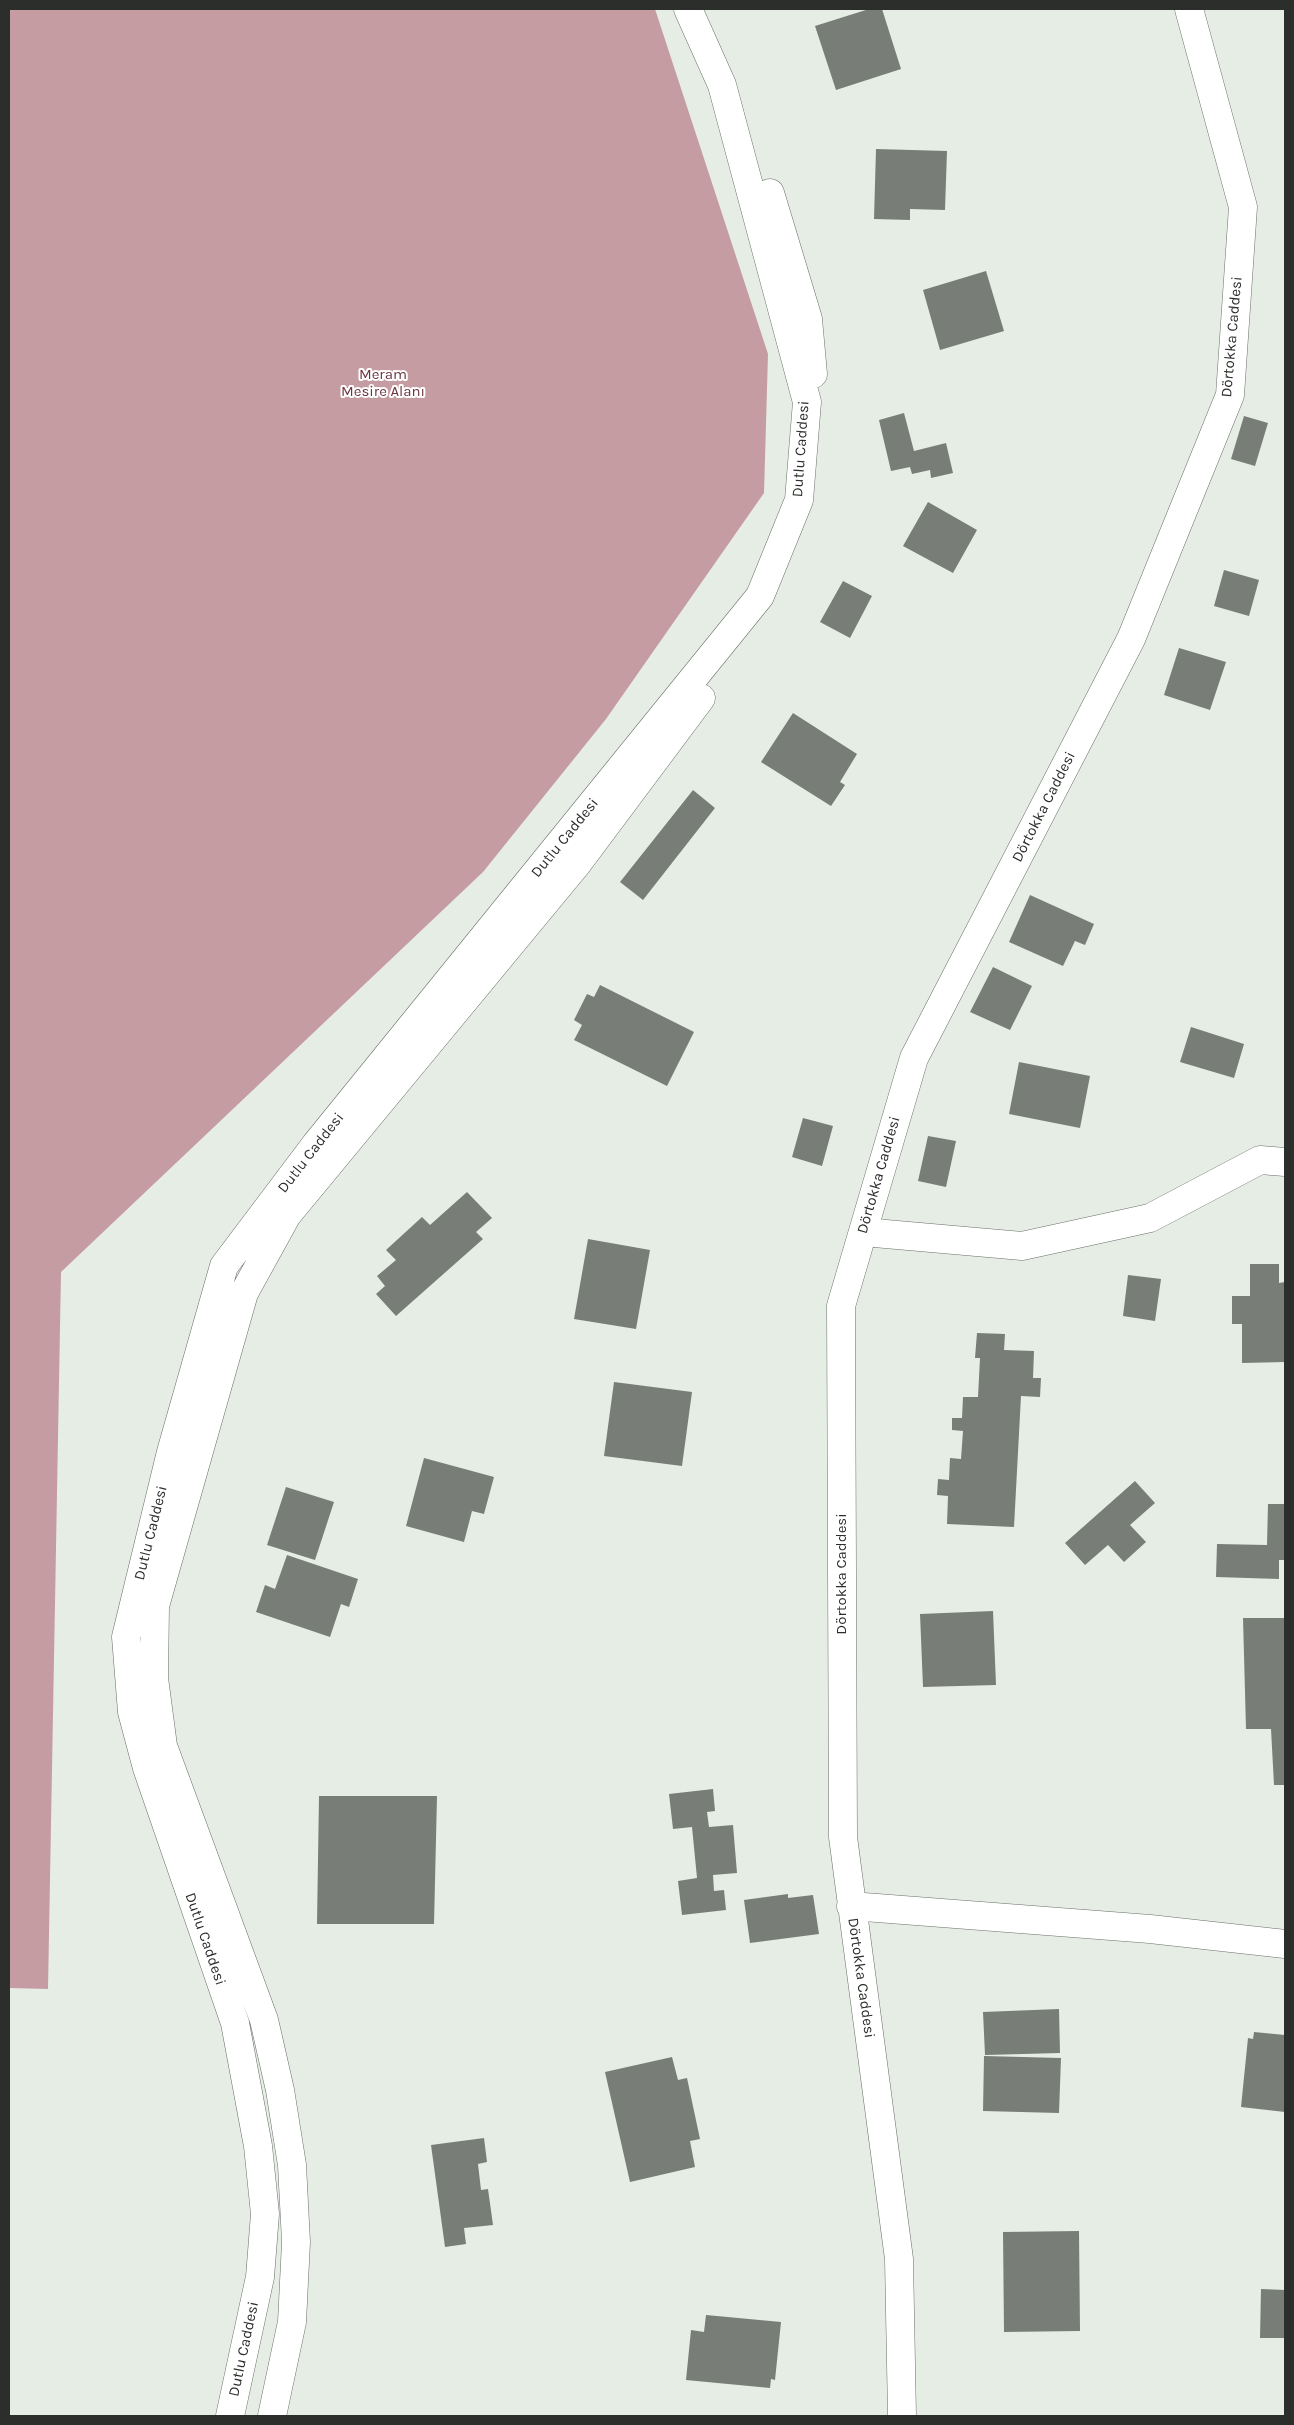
<!DOCTYPE html>
<html>
<head>
<meta charset="utf-8">
<style>
	body { margin:0 }
	#map { position:relative; width:1294px; height:2425px; overflow:hidden; background:#e6ede5; font-family:Karla,sans-serif }
	canvas { display:block }
	.frame { position:absolute; inset:0; border:10px solid #2b2e2b; pointer-events:none }
</style>
</head>
<body>
<div id="map">
<canvas width="1294" height="2425"></canvas>
<div class="frame"></div>
</div>
<script>
const context = document.querySelector('canvas').getContext('2d');
context.lineJoin = 'round';
function fill(path, color) {
  context.fillStyle = color;
  context.fill(path, 'evenodd');
}
function trace(path, color, width, dash) {
  context.strokeStyle = color;
  context.lineWidth = width;
  context.lineCap = dash ? 'butt' : 'round';
  context.setLineDash(dash || []);
  context.stroke(path);
}
function label(font, color, halo, rows, align = 'center') {
  context.font = font + ' Karla,sans-serif';
  context.lineWidth = 4;
  context.setLineDash([]);
  context.textBaseline = 'middle';
  context.strokeStyle = halo;
  context.fillStyle = color;
  for (const [text, x, y, turn = 0] of rows) {
    context.save();
    context.translate(x, y);
    context.rotate((+turn || 0) * Math.PI / 180);
    context.textAlign = isNaN(turn) ? turn : align;
    if (halo) context.strokeText(text, 0, 0);
    context.fillText(text, 0, 0);
    context.restore();
  }
}
fill(new Path2D(`
	M9,9h646l113,345 -4,139 -158,226 -123,153 -422,400 -13,717 -39,-1z`), '#c59ca1');
fill(new Path2D(`
	M869,9h13l19,60 -65,21 -21,-64z
	M876,149l71,2 -2,59 -35,-1v11l-36,-1z
	M986,271l18,60 -64,19 -17,-60z
	M904,413l10,38 32,-8 7,30 -22,5 -1,-8 -18,4 -2,-7 -19,4 -12,-51z
	M1244,416l24,7 -13,43 -24,-7z
	M928,502l49,28 -24,43 -50,-27z
	M1224,570l35,10 -10,36 -35,-10z
	M843,581l29,15 -22,42 -30,-16z
	M1179,648l47,14 -16,48 -46,-15z
	M793,713l64,41 -17,28 5,3 -14,21 -70,-44z
	M693,790l22,18 -72,92 -23,-18z
	M1030,895l64,29 -9,21 -10,-4 -12,25 -54,-24z
	M993,967l39,19 -22,44 -40,-18z
	M600,985l94,47 -27,54 -93,-46 8,-15 -8,-5 13,-26 7,3z
	M1191,1027l53,17 -10,34 -54,-16z
	M1019,1062l71,14 -10,52 -71,-14z
	M803,1118l30,8 -11,40 -30,-9z
	M928,1136l28,5 -10,46 -28,-6z
	M467,1192l25,26 -16,14 7,7 -87,77 -20,-22 9,-8 -8,-10 19,-16 -10,-10 36,-33 8,8z
	M588,1239l62,11 -14,79 -62,-10z
	M1250,1264h29v19l6,-1v80l-43,1v-39h-10v-28h18z
	M1128,1275l33,4 -6,42 -32,-5z
	M977,1333l28,1 -1,16 30,1 -1,27h8l-1,19 -19,-1 -7,131 -67,-3 1,-28 -11,-1 1,-16 11,1 1,-22 11,1 2,-28 -11,-1v-12h10l1,-21h15l2,-39h-5z
	M614,1382l78,10 -10,74 -78,-10z
	M424,1458l70,19 -10,37 -12,-3 -8,31 -58,-16z
	M1135,1481l20,22 -25,22 16,17 -22,20 -16,-17 -23,20 -20,-22z
	M286,1487l48,15 -19,58 -48,-15z
	M1268,1504h17v56h-6v19l-63,-2 1,-33 50,1z
	M287,1555l71,24 -9,28 -8,-3 -11,33 -74,-25 9,-27 10,4z
	M993,1611l3,74 -73,2 -3,-73z
	M1243,1618h42v167h-11l-3,-56h-25z
	M713,1789l2,22 -8,1 2,15 24,-2 4,48 -24,2 1,16 10,-1 2,20 -44,5 -4,-34 19,-3 -5,-51 -19,2 -4,-35z
	M319,1796h118l-3,128h-117z
	M788,1894v4l25,-3 6,39 -69,9 -6,-43z
	M1059,2009l1,44 -75,2 -2,-43z
	M1254,2032l31,3v77l-44,-5 7,-69 5,1z
	M984,2056l77,2 -2,55 -76,-2z
	M672,2057l6,23 9,-2 13,61 -10,2 5,26 -65,15 -25,-110z
	M484,2138l3,24 -9,2 3,26 7,-1 5,36 -29,3 2,16 -21,3 -14,-102z
	M1079,2231l1,100 -76,1 -1,-100z
	M1261,2289l24,1v48h-25z
	M706,2315l75,7 -6,58 -4,-1 -1,9 -84,-8 5,-50 13,2z`), '#787e77');
const minor = new Path2D(`
	M863,1232l159,14 128,-28 110,-58 25,2
	M851,1906l299,23 135,15
	M902,2416l-3,-157 -56,-422 -2,-531 73,-248 217,-419 99,-244 13,-188 -54,-198`);
const major = new Path2D(`
	M770,193l38,126 5,55
	M230,2416l30,-139 5,-63 -7,-68 -23,-123 -88,-255 -15,-56 -6,-75 45,-185 53,-186 92,-122 444,-548 39,-96 8,-98 -85,-317 -34,-76
	M272,2416l20,-94 4,-80 -4,-77 -12,-75 -16,-70 -101,-274 -9,-68 1,-72 89,-313 43,-78 290,-351 124,-166`);
trace(minor, '#697069', 29);
trace(major, '#697069', 29);
trace(minor, '#fff', 28);
trace(major, '#fff', 28);
label('15px', '#2b2e2b', '#fff', [
	["Dörtokka Caddesi",1232,337,-85],
	["Dutlu Caddesi",801,449,-86],
	["Dörtokka Caddesi",1044,807,-63],
	["Dutlu Caddesi",565,838,-51],
	["Dutlu Caddesi",311,1153,-52],
	["Dörtokka Caddesi",879,1175,-74],
	["Dutlu Caddesi",151,1533,-76],
	["Dörtokka Caddesi",842,1574,-90],
	["Dutlu Caddesi",205,1939,71],
	["Dörtokka Caddesi",861,1978,82],
	["Dutlu Caddesi",244,2349,-78]
]);
label('15px', '#6d363f', '#fff', [
	["Meram",383,375],
	["Mesire Alanı",383,392]
]);
</script>
</body>
</html>
